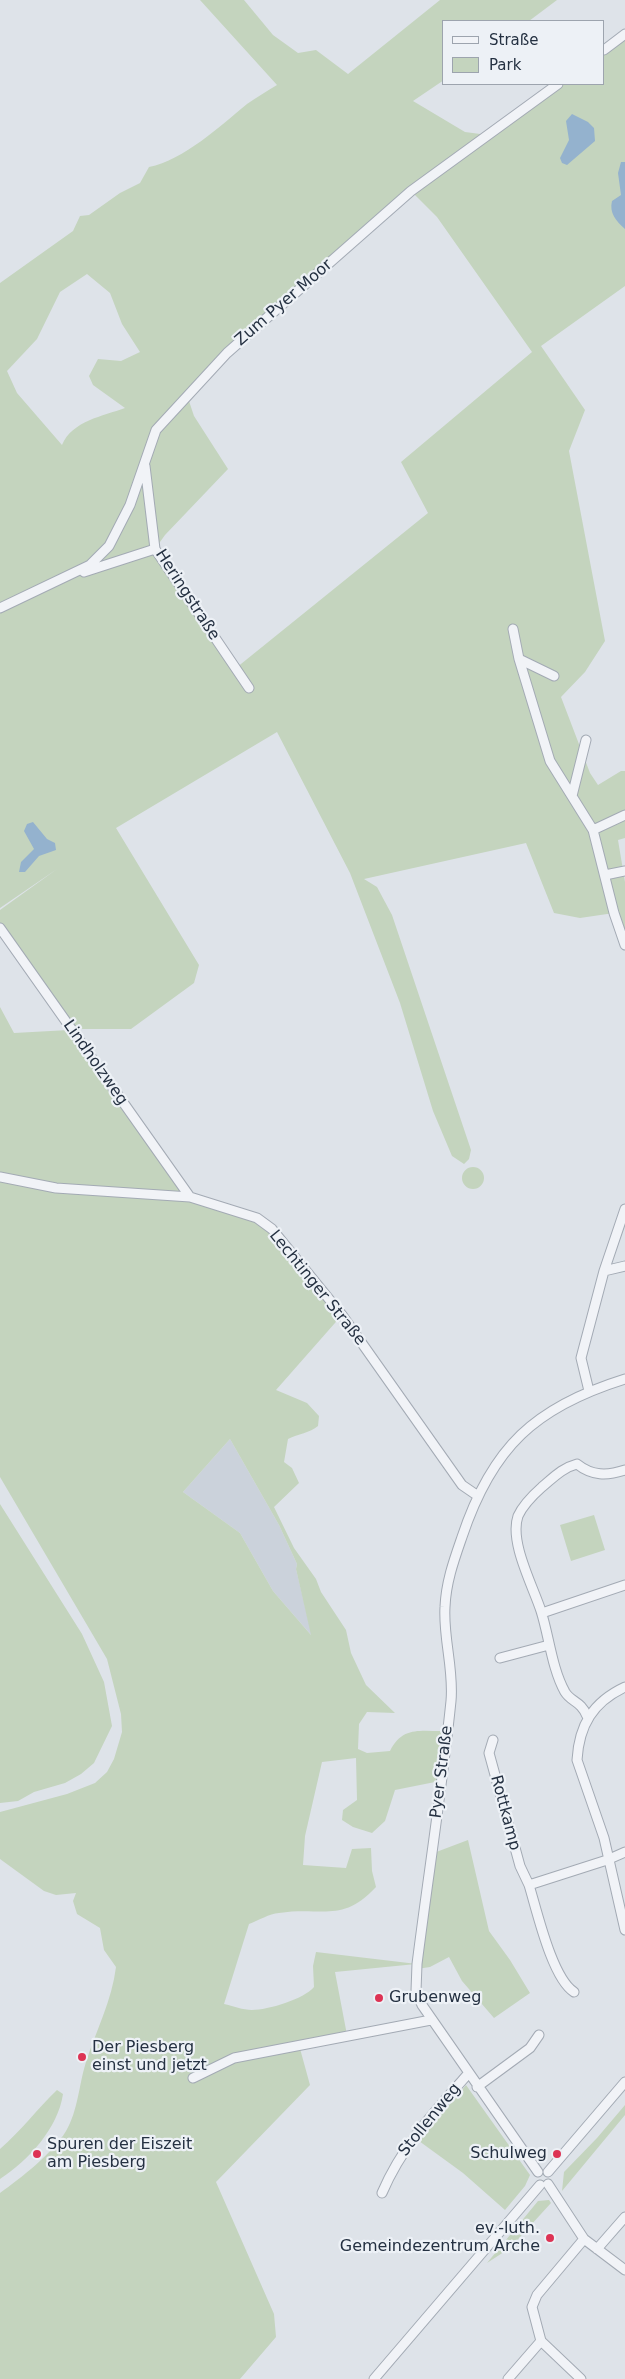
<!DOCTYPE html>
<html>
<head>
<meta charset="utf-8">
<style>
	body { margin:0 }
	#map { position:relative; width:625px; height:2379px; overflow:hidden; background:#dee3e9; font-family:"DejaVu Sans",sans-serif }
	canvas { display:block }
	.legend { position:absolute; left:442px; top:20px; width:162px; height:65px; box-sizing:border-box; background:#edf1f6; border:1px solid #9da4ae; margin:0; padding:6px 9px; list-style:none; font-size:15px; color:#253142 }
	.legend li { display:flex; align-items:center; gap:10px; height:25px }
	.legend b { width:25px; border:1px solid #9da4ae }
</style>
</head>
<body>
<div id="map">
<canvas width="625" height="2379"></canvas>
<ul class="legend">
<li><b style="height:6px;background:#f1f3f7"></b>Straße</li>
<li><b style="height:14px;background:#c4d4be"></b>Park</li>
</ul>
</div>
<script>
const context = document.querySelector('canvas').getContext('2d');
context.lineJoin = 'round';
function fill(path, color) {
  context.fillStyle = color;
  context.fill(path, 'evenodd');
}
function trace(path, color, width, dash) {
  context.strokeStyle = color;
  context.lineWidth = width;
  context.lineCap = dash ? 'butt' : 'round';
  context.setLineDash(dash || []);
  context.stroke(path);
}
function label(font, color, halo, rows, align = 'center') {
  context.font = font + ' "DejaVu Sans",sans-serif';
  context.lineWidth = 4.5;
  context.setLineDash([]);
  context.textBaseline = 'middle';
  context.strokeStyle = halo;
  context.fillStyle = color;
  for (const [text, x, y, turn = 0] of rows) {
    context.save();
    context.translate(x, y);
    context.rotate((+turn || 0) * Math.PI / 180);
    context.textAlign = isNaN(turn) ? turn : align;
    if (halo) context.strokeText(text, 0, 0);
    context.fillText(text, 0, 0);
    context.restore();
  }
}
fill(new Path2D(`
	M230,1439l49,86 18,39 -1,5 16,67 -39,-45 -33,-58 -57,-41z`), '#cbd2db');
fill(new Path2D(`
	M200,0h44l29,35 25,18 18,-3 32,24 92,-74h117l-28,21h-85v59l-31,21 52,31 23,3 70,-51h46v-34l21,-16v252l-84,60 44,64 -16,41 36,190 -20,31 -24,25 29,76 8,12 23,-14h4v67l-7,2 7,42v63l-11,-32 -34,5 -26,-5 -28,-70 -162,36 13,8 15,28 79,235 -2,9 -5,5 -12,-8 -19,-45 -33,-108 -50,-130 -73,-141 -161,96 83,137 -5,18 -63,46h-56l-75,-105v-14l57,-41 -57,39v-625l73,-52 7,-15 9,-1 31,-22 20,-10 9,-16c35,-7 71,-41 98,-63 10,-7 20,-13 30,-19zM411,191l26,26 95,135 -131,110 27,51 -192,155 -81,-119 10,-14 63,-66 -34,-53 -7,-21zM87,274l23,19 12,31 18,28 -19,9 -23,-2 -9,17 4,9 32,23c-22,8 -53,13 -63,37l-45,-52 -10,-22 30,-32 23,-47z
	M0,1007l14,26 55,-3 121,167 67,21 85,97 -66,75 31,13 12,13 -1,10c-8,7 -20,8 -30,13l-4,23 8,6 7,15 -25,24 20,41 22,31 5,13 25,38 5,23 15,32 29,28 -28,-1 -8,12 -1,25 9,4 23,-2c13,-26 32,-19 57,-20l-7,50 -45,9 -10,31 -13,12 -19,-6 -11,-7 1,-10 14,-10 -1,-42 -34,4 -17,74 -2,29 43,3 6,-19 19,-1 1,23 4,16c-34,37 -55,19 -97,26 -10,1 -20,7 -30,11l-25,80c9,2 19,6 28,6 16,0 52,-11 62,-23l-1,-21 3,-14 101,12 14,-110 37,-14 21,91 21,29 20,33 -36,25 -32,-37 -13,-24 -19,10 -13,2 -1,-5 -81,8 12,63 -48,10 11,40 -94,97 58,132 2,23 -36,42h-240v-186c21,-15 53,-40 66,-62 12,-20 13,-47 20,-69 10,-31 26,-62 30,-95l-12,-17 -4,-22 -23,-14 -4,-13 3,-8 -20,2 -12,-4 -44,-32v-47l67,-18 28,-11 12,-11 7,-13 8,-27 -1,-18 -14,-55 -107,-182zM230,1439l49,86 18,39 -1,5 15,66 -38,-44 -33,-58 -57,-41z
	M462 1178a11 11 0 1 1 22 0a11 11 0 1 1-22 0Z
	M0,1504l82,130 22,48 8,44 -18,37 -13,11 -16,9 -31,9 -16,9 -18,2z
	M594,1515l11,35 -34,11 -11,-36z
	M466,2085l64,90 -5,11 -20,24 -42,-37 -44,-32z
	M57,2090l6,4c-5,34 -34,66 -63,85v-30c21,-18 37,-40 57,-59z
	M625,2105v10l-63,76 2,-19 33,-34z
	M549,2200l2,3 -41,45 -23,15 51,-62z`), '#c4d4be');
fill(new Path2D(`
	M572,114l16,8 6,6 1,13 -28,24 -5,-2 -2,-5 9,-18 -3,-19z
	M621,162h4v67c-9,-8 -16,-16 -13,-28l9,-6 -3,-22z
	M33,822l14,17 8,4 1,7 -17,6 -14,16h-6l2,-10 13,-13 -10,-18 3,-7z`), '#94b2ce');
const minor = new Path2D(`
	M604,50l21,-16
	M145,466l10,83 94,139
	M84,572l71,-23
	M0,608l90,-43 19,-19 21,-41 26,-75 71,-77 184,-162 147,-107
	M513,629l6,30 31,102 43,69 21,83 11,32
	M519,659l35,17
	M572,796l14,-56
	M593,830l32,-15
	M605,875l20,-4
	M0,928l190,269
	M0,1177l56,11 134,9 67,21 15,11 70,86 120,170 16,11
	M604,1271l21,-5
	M589,1391l-8,-33 23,-87 21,-62
	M542,1613l83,-28
	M500,1658l49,-13
	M625,1687c-32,15 -46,38 -48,73l27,78 21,92
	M587,1716c-6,-15 -16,-14 -22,-24 -13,-23 -16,-56 -24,-81 -8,-25 -32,-69 -23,-95 5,-11 15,-21 24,-29 12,-10 20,-19 35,-23 15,12 30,12 48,6
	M493,1740l-4,13 31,113 9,19 78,-25 18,-8
	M529,1885c8,26 23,93 45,107
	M193,2078l41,-20 197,-38
	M477,2087l53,-39 9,-13
	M538,2172l-116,-167 -6,-14 1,-27c11,-87 25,-175 34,-263 3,-32 -8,-63 -6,-94 1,-25 9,-47 17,-70 30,-90 73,-130 163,-158
	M548,2172l77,-90
	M548,2184l36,55 -47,56 -5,12 9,34 40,38
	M382,2193c20,-47 52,-81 86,-119
	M584,2239l41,31
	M597,2249l28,-32
	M374,2379l166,-194
	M508,2379l33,-38`);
trace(minor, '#a3aab4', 11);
trace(minor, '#f1f3f7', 9);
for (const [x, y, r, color] of [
	[379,1998,5,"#dd3354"],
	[82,2057,5,"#dd3354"],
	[37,2154,5,"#dd3354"],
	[557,2154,5,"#dd3354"],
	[550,2238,5,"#dd3354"]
]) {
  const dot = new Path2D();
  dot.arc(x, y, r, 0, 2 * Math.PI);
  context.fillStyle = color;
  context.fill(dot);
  trace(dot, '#edf1f6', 2);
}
label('16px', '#253142', '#edf1f6', [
	["Zum Pyer Moor",284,303,-41],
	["Heringstraße",187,595,57],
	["Lindholzweg",95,1063,55],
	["Lechtinger Straße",317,1288,51],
	["Pyer Straße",442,1772,-83],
	["Rottkamp",505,1813,75],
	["Stollenweg",430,2120,-51]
]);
label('16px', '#253142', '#edf1f6', [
	["Grubenweg",389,1998],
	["Der Piesberg",92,2048],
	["einst und jetzt",92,2066],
	["Spuren der Eiszeit",47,2145],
	["am Piesberg",47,2163],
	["Schulweg",547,2154,"right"],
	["ev.-luth.",540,2229,"right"],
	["Gemeindezentrum Arche",540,2247,"right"]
], 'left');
</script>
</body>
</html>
